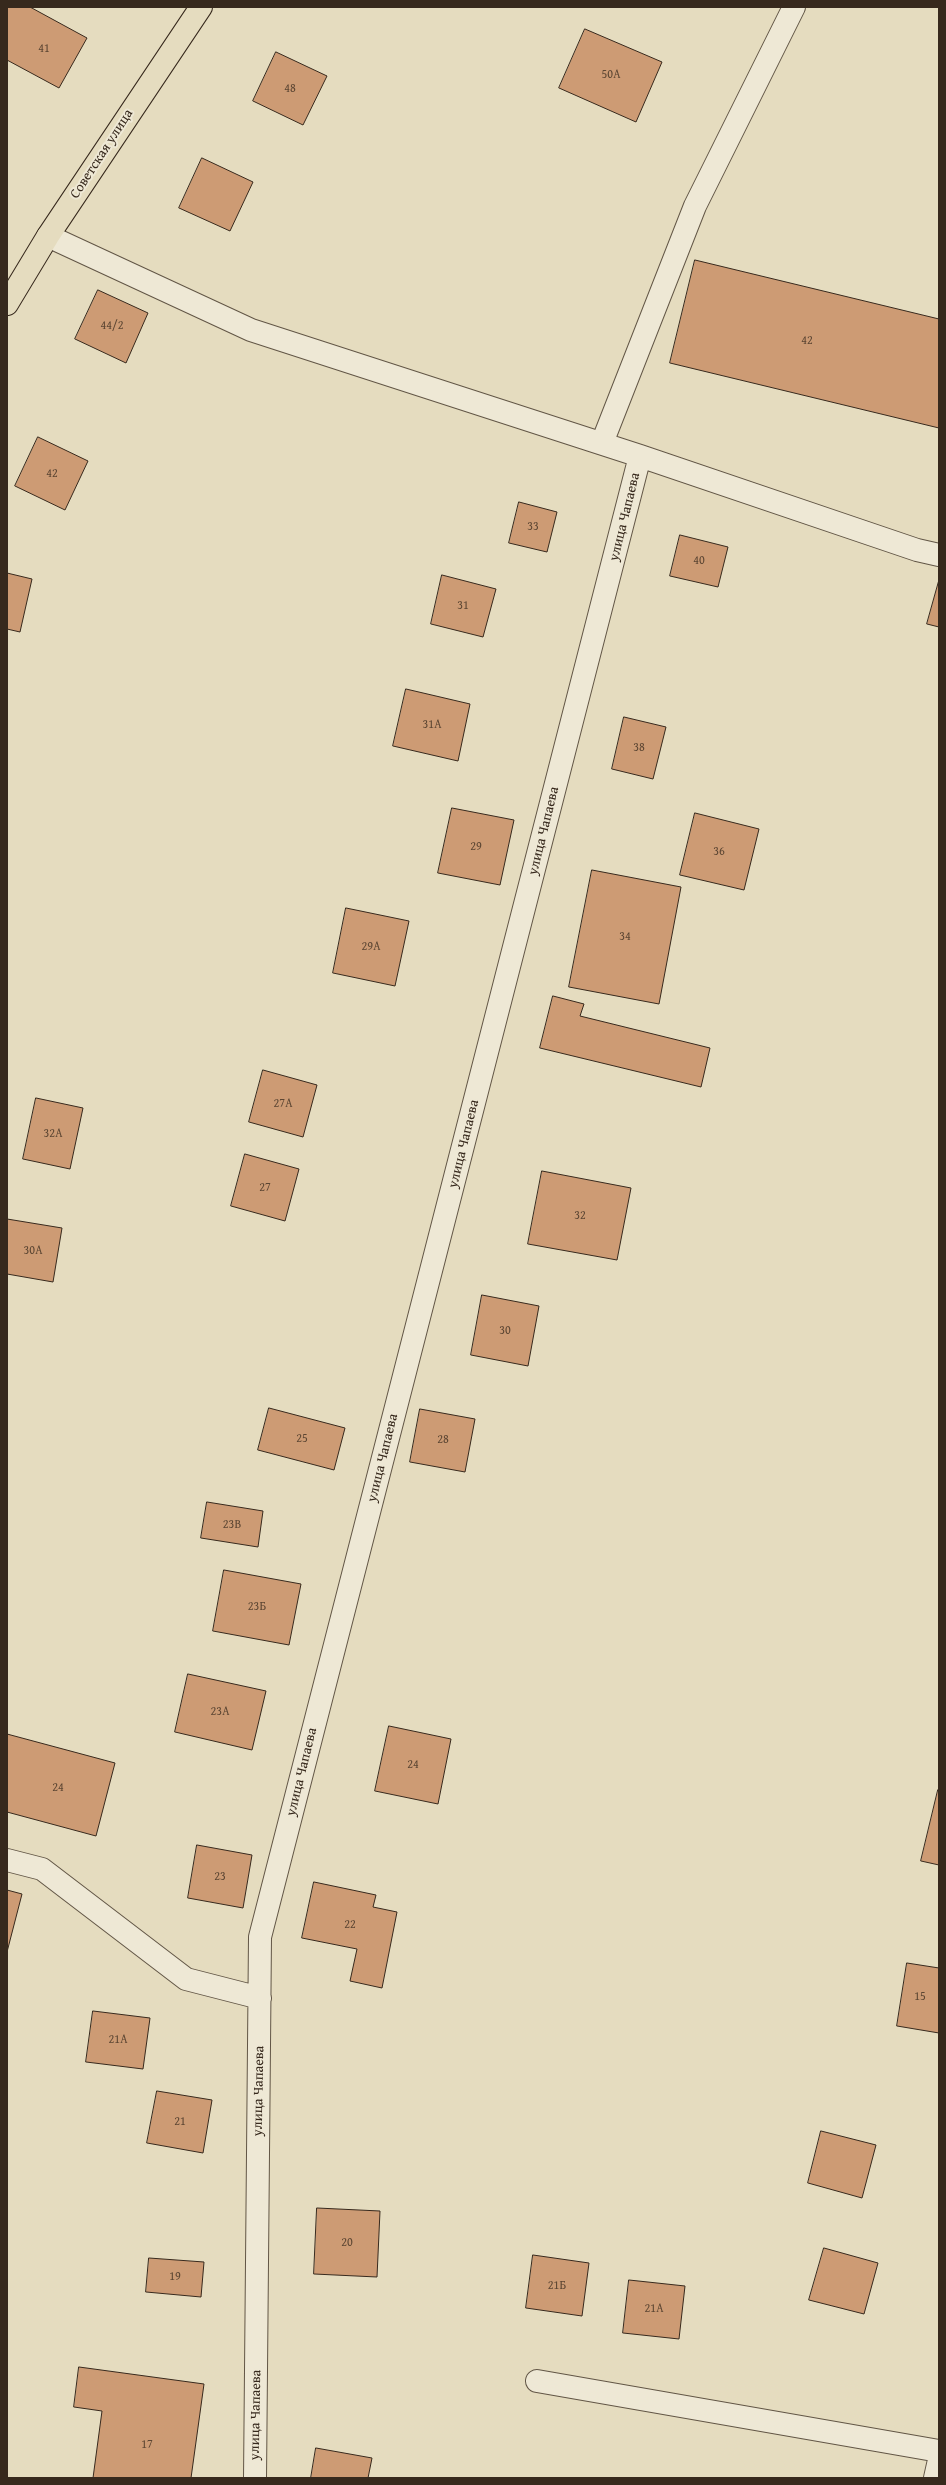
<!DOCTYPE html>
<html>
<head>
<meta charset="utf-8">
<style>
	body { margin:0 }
	#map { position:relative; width:946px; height:2485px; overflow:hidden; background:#e5dcbf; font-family:"Gentium Book Plus",serif }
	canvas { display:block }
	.frame { position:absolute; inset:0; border:8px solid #37291d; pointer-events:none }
</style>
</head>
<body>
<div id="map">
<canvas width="946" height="2485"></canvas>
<div class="frame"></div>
</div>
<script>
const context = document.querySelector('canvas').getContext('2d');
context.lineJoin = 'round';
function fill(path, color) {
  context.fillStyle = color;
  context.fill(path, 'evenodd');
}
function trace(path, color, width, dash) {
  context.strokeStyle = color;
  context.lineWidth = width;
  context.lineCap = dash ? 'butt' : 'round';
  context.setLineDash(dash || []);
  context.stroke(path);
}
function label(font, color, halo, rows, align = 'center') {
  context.font = font + ' "Gentium Book Plus",serif';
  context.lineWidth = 4;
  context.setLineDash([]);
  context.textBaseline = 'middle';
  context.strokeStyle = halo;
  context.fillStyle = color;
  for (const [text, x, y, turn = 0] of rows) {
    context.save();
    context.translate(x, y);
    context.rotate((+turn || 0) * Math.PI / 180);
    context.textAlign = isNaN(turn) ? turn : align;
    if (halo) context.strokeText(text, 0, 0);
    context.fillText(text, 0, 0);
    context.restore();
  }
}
const building = new Path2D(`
	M7,7h23l57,31 -28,50 -52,-28z
	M585,29l77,33 -26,60 -77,-34z
	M276,52l51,24 -24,49 -50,-24z
	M202,158l51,24 -23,49 -51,-23z
	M695,260l244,59v109l-269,-65z
	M98,290l50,23 -22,50 -51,-24z
	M38,437l50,24 -23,49 -50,-24z
	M519,502l38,10 -10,40 -38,-9z
	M680,535l48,12 -10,40 -48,-11z
	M7,573l25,6 -12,53 -13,-3z
	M442,575l54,14 -13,48 -52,-13z
	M939,580v47l-12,-3z
	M406,689l64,15 -12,57 -65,-15z
	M624,717l42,10 -13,52 -41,-10z
	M452,808l62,12 -14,65 -62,-12z
	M695,813l64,16 -15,61 -64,-15z
	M592,870l89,17 -22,117 -90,-17z
	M346,908l63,13 -14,65 -62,-13z
	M553,996l31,8 -4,12 130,32 -9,39 -161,-39z
	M263,1070l54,15 -14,52 -54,-15z
	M36,1098l47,10 -13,61 -47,-10z
	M245,1154l54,15 -14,52 -54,-15z
	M542,1171l89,17 -14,72 -89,-16z
	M7,1219l55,9 -9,54 -46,-8z
	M482,1295l57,11 -11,60 -57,-11z
	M269,1408l76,20 -11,42 -76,-20z
	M420,1409l55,10 -10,53 -55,-10z
	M207,1502l56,9 -5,36 -57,-9z
	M224,1570l77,14 -12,61 -76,-14z
	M188,1674l78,17 -14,59 -77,-18z
	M389,1726l62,13 -13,65 -63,-13z
	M7,1734l108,29 -19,73 -89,-24z
	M938,1790l1,1v74l-18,-4z
	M197,1845l55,10 -9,53 -55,-10z
	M314,1882l62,13 -3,12 24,5 -15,76 -32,-7 7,-32 -55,-11z
	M7,1890l15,4 -15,58z
	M907,1963l32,5v65l-42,-7z
	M93,2011l57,7 -7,51 -57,-7z
	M157,2091l55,9 -9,53 -56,-10z
	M821,2131l55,14 -14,53 -54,-15z
	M317,2208l63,3 -3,66 -63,-3z
	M824,2248l54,15 -14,51 -55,-14z
	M533,2255l56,8 -7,53 -56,-8z
	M149,2258l55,4 -3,35 -55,-5z
	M629,2280l56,6 -6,53 -56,-6z
	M79,2367l125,17 -13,94h-98l9,-67 -28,-4z
	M316,2448l56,10 -4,20h-57z`);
fill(building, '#cd9b74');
trace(building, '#37291d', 1);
const minor = new Path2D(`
	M48,236l203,94 389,126 277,94 22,5
	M602,443l93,-237 99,-199
	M7,1860l35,9 144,110 74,19
	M537,2381l402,70
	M255,2478l5,-541 380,-1481
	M935,2478l4,-18`);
const major = new Path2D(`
	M7,304l41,-68 153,-229`);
trace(minor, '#625646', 24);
trace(major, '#37291d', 24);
trace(minor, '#eee8d5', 22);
trace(major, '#e5dcbf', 22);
label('12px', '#5c4633', null, [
	["41",44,49],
	["50А",611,75],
	["48",290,89],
	["44/2",112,326],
	["42",807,341],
	["42",52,474],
	["33",533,527],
	["40",699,561],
	["31",463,606],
	["31А",432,725],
	["38",639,748],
	["29",476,847],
	["36",719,852],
	["34",625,937],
	["29А",371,947],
	["27А",283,1104],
	["32А",53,1134],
	["27",265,1188],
	["32",580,1216],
	["30А",33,1251],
	["30",505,1331],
	["25",302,1439],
	["28",443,1440],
	["23В",232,1525],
	["23Б",257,1607],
	["23А",220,1712],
	["24",413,1765],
	["24",58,1788],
	["23",220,1877],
	["22",350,1925],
	["15",920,1997],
	["21А",118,2040],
	["21",180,2122],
	["20",347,2243],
	["19",175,2277],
	["21Б",557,2286],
	["21А",654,2309],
	["17",147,2445]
]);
label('14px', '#37291d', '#eee8d5', [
	["Советская улица",102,154,-57],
	["улица Чапаева",625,517,-76],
	["улица Чапаева",544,831,-76],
	["улица Чапаева",464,1144,-76],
	["улица Чапаева",383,1458,-76],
	["улица Чапаева",302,1772,-76],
	["улица Чапаева",259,2091,-89],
	["улица Чапаева",256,2415,-89]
]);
</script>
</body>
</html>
